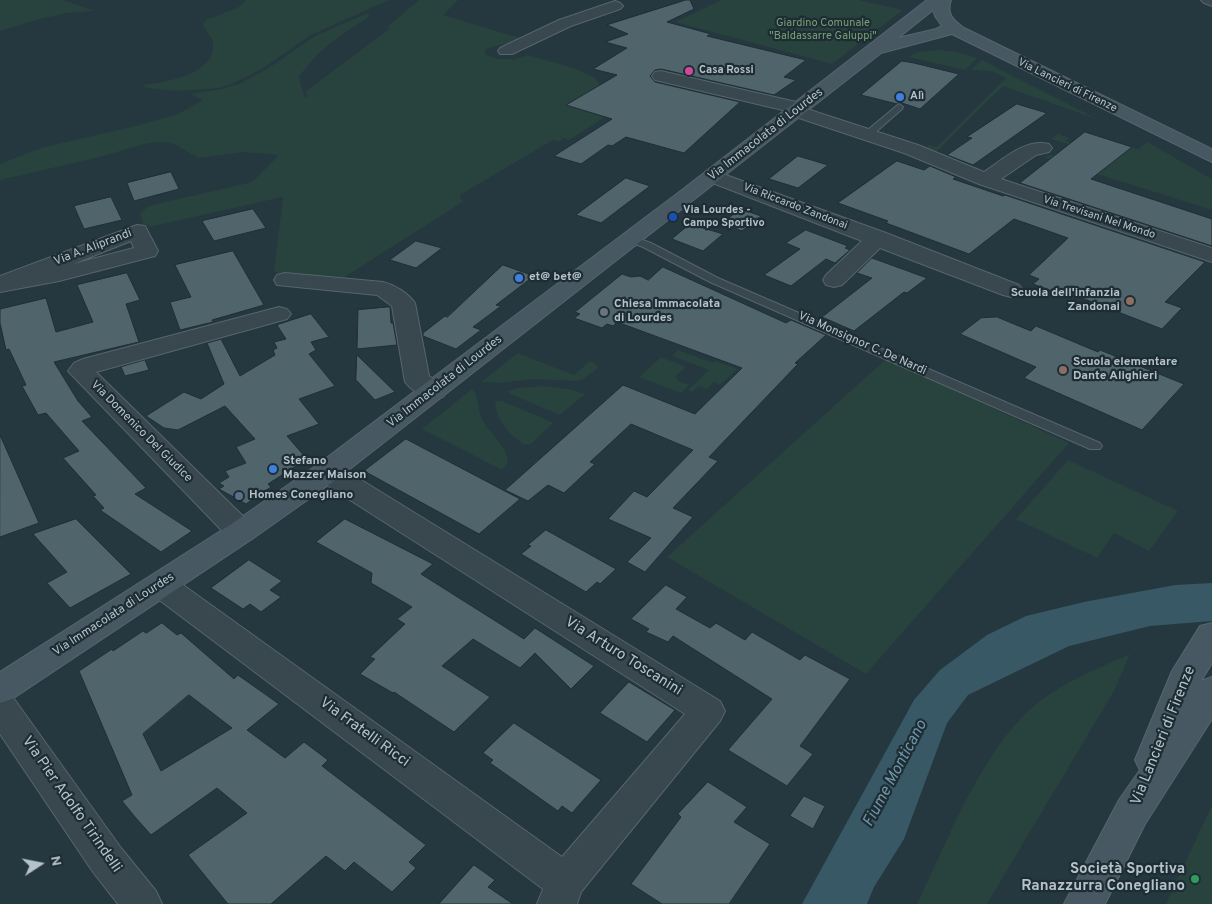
<!DOCTYPE html>
<html>
<head>
<meta charset="utf-8">
<style>
	body { margin:0 }
	#map { position:relative; width:1212px; height:904px; overflow:hidden; background:#25373f; font-family:Overpass,sans-serif }
	canvas { display:block }
	.north { position:absolute; left:15px; top:839px; width:50px; height:50px; -webkit-text-stroke:4px #1e2d34; paint-order:stroke; rotate:79deg; font-size:14px; font-weight:700; line-height:20px; text-align:center; color:#b5c2ca }
	.north::after { content:''; display:block; margin:auto; width:18px; height:22px; background:#b5c2ca; clip-path:polygon(50% 0,100% 100%,50% 72%,0 100%) }
</style>
</head>
<body>
<div id="map">
<canvas width="1212" height="904"></canvas>
<div class="north">N</div>
</div>
<script>
const context = document.querySelector('canvas').getContext('2d');
context.lineJoin = 'round';
function fill(path, color) {
  context.fillStyle = color;
  context.fill(path, 'evenodd');
}
function trace(path, color, width, dash) {
  context.strokeStyle = color;
  context.lineWidth = width;
  context.lineCap = dash ? 'butt' : 'round';
  context.setLineDash(dash || []);
  context.stroke(path);
}
function label(font, color, halo, rows, align = 'center') {
  context.font = font + ' Overpass,sans-serif';
  context.lineWidth = 4.5;
  context.setLineDash([]);
  context.textBaseline = 'middle';
  context.strokeStyle = halo;
  context.fillStyle = color;
  for (const [text, x, y, turn = 0] of rows) {
    context.save();
    context.translate(x, y);
    context.rotate((+turn || 0) * Math.PI / 180);
    context.textAlign = isNaN(turn) ? turn : align;
    if (halo) context.strokeText(text, 0, 0);
    context.fillText(text, 0, 0);
    context.restore();
  }
}
fill(new Path2D(`
	M0,0h64l30,11 -26,2 -28,6 -40,12z
	M246,0h143l-78,35 -49,34 -26,13 -16,6 -44,3 -29,-3 -6,-3c21,-2 75,-10 72,-41 0,-7 -8,-12 -10,-20l3,-4 33,-13z
	M419,0h39l-15,15 80,24 -38,10 1,6 11,4h16v1l14,-5 47,13 21,10 5,7 -34,20 39,12 -36,23 -5,-2 -6,4 -5,-2 -93,55v3l4,3 -124,79 -56,-4 -10,-5 9,-74 -134,30 -6,-4 -3,-9 8,-8 100,-23 6,-3 25,-25 -35,-3 -46,6 -26,-15 -11,-1 -17,2 -44,13 -100,23v-16l44,-17 88,-20 44,-12 27,-15 -13,-6 31,-5 18,-5 28,-15 48,-33 53,-23 1,4c-30,19 -49,31 -70,60l5,19 3,2 -1,-7 83,-62 -1,-3z
	M721,0h138l44,10 -71,54 -157,-42z
	M940,50l17,2 20,6 -12,12 -57,-13 9,-5z
	M982,60l117,60 -96,-34 -68,67 -9,-5 3,-3 8,2 69,-69 -15,-7 -20,-1z
	M1058,134l12,4 -4,3c23,7 46,21 66,6l7,2 8,-7 65,37v31l-169,-53 19,-4 9,-8 -20,-6z
	M678,350l35,13 3,-2 21,8 -17,16 -6,-3 -7,7 -9,-3 -6,6 -4,-2 21,-20 -37,-14z
	M518,353l56,22 16,-14 6,3 2,4 -16,12 -6,1 -42,-2 -34,4 -19,-1z
	M661,357l25,10 -10,9 2,5 11,4 -8,8 -42,-16z
	M886,359l183,84 -203,231 -199,-117z
	M543,386l26,3 16,5 -25,21 -50,-21 -2,-3 10,-3z
	M472,389c8,10 5,19 10,30 6,13 22,24 25,37 2,6 -1,10 -5,14l-80,-41z
	M497,401h5l50,21v2l-21,20 -6,1c-15,-10 -28,-23 -30,-42z
	M1068,460l110,51 -29,40 -35,-18 -17,25 -81,-39z
	M1130,654l-16,37 -127,213h-70c30,-62 59,-140 107,-189 29,-29 70,-45 106,-61z
	M1212,805v99h-46z`), '#28423d');
fill(new Path2D(`
	M1212,583v38l-62,5 -81,20 -101,49 -21,28 -43,116 -30,48 -7,17h-65l112,-204 26,-30 47,-35 39,-19 58,-14 91,-17z`), '#385866');
const building = new Path2D(`
	M686,0h4l4,9 -27,13 44,12 -4,2 99,24 -22,17 12,3 -22,15 -113,-26 -6,1 -5,6 5,6 85,20 -56,51 -58,-16 -14,9 -4,-1 -27,19 -27,-8 58,-37 -46,-14 51,-30 -24,-6 34,-21 -22,-6 23,-8 -21,-9z
	M902,61l12,2 45,11 -39,35 -21,-7 -2,2 -36,-9z
	M1017,104l30,9 -74,52 -26,-10 25,-17 -5,-1z
	M1085,132l47,15 -41,32 121,40v27l-192,-63z
	M798,156l30,9 -30,23 -29,-9z
	M897,161l27,9 6,-4 26,11 -3,2 50,17 2,-1 200,67 -40,40 17,6 -20,21 -88,-34 -3,3 -38,-14 6,-5 -10,-4 39,-37 -54,-19 -45,35 -83,-31 2,-2 -50,-18z
	M171,172l8,17 -45,12 -7,-18z
	M626,178l24,8 -49,37 -25,-8z
	M111,197l11,23 -38,9 -10,-23z
	M253,209l13,19 -52,13 -12,-20z
	M741,209l20,7 -19,15 -20,-8z
	M690,224l33,10 -20,17 -31,-12z
	M806,230l42,16 -3,2 5,2 -15,13 -9,-4 -35,27 -27,-11 36,-26 -14,-6z
	M416,241l26,7 -26,20 -26,-8z
	M233,251l31,54 -52,15 1,2 -33,8 -10,-28 21,-5 -16,-32z
	M872,258l55,20 -20,15 -3,-1 -50,39 -32,-14 50,-39 -15,-5z
	M503,265l31,11 -38,29 5,1 -28,21 8,3 -25,19 -33,-13v-3l22,-17 2,1z
	M663,267l123,56 5,-3 35,15 -31,28 3,1 -89,93 9,4 -45,47 20,9 -48,55 -18,-10 24,-24 -43,-19 26,-28 13,6 46,-47 -62,-26 -41,38 5,2 -31,29 -16,-8 -20,16 -23,-11 118,-105 72,29 47,-46 -125,-46 -4,4 -6,-2 -5,4 -28,-10 6,-4 -5,-2 47,-38 9,3 9,-1 8,4z
	M127,273l13,27 -14,4 13,38 -85,20 24,39 14,16 -10,4 64,67 -11,6 57,37 -31,21 -61,-42 4,-2 -11,-12 3,-1 -33,-37 16,-7 -33,-38 -8,2 -16,-29 4,-1 -17,-36 -3,1 -6,-27v-14l46,-11 10,34 37,-10 -16,-37z
	M390,307l1,16h2l4,22 -40,4 1,-39z
	M311,314l18,23 -18,5 5,8 -7,4 26,32 -36,13 20,25 -32,12 20,23 -39,25 3,3 -25,17 -27,-15 5,-3 -5,-3 10,-6 -4,-6 21,-8 -10,-16 19,-8 -30,-33 -47,24 -14,-2 -18,-12 38,-24 17,7 23,-15 -17,-41 14,-4 19,37 35,-21 -2,-5 4,-2 -3,-6 12,-3 -9,-14z
	M997,317l34,14 5,-5 62,26 2,-2 84,34 -42,46 -118,-52 12,-11 -76,-33 21,-16z
	M357,355l38,37 -20,8 -19,-20z
	M145,360l4,10 -24,6 -4,-9z
	M0,435l39,88 -39,14z
	M406,439l17,9 97,51 -41,35 -115,-63z
	M76,519l55,55 -61,34 -23,-25 20,-11 -34,-38z
	M345,519l88,45 -12,10 103,65 11,-11 59,38 -23,23 -36,-36 -15,15 -47,-29 -31,27 48,31 -36,35 -60,-40 -1,1 -33,-19 15,-15 -5,-2 35,-33 -8,-5 15,-12 -41,-24 1,-10 -56,-31z
	M546,530l70,39 -16,15 -3,-2 -11,10 -65,-38 10,-8 -3,-1z
	M249,560l33,21 -12,9 11,7 -20,15 -11,-8 -7,5 -32,-21z
	M666,585l21,12 -11,12 34,19 6,-5 29,17 7,-8 48,28 5,-5 45,24 -50,67 13,8 -26,32 -59,-36 44,-51 -99,-63 -5,6 -22,-10 3,-3 -18,-10z
	M162,623l15,12 4,-2 53,46 4,-4 41,29 -32,26 38,28 19,-16 24,18 -6,6 104,79 -17,17 7,6 -24,24 -38,-30 -9,9 -19,-15 -55,48h-43l-40,-49 59,-42 -30,-25 -66,47 -16,-18 -13,-16 10,-6 -53,-124 33,-22 1,2 30,-20 3,2zM189,695l43,33 -71,43 -18,-37z
	M629,682l46,28 -28,32 -47,-29z
	M514,723l87,57 -29,33 -10,-7 -4,5 -68,-48 3,-3 -10,-7z
	M708,782l39,25 -13,15 36,22 -41,60h-67l-31,-20 50,-67 -3,-3z
	M804,796l21,10 -12,23 -23,-13z
	M474,865l21,15 -7,7 25,17h-74z`);
fill(building, '#50646c');
trace(building, '#202f36', 1);
const lane = new Path2D(`
	M899,104l4,3 -1,2 -32,28h-6v-4z
	M631,236l20,7 67,35 382,165 2,3 -2,3h-10l-380,-167 -67,-35 -16,-6 -1,-2 1,-2z`);
const street = new Path2D(`
	M1201,0h11v6l-8,-3z
	M615,1l5,2 3,3 -3,3 -49,17 -59,28h-12l-2,-3 2,-3 59,-28z
	M661,71l144,33 2,5 111,36 66,27c18,-12 41,-34 65,-28l3,4 -3,4 -13,3 -35,24 211,69v14l-233,-78 -75,-31 -114,-38 -3,-4 -132,-31 -3,-4 3,-4z
	M712,170l174,63 133,52 4,5 -4,5 -8,2 -8,-2 -123,-47 -38,37 -8,2 -8,-2 -3,-5 3,-5 36,-34 -157,-61 -3,-4 3,-4z
	M137,225l8,1 13,25 -3,5 -96,25 -59,11v-16zM131,241l3,7 -61,16z
	M285,273l98,9c12,3 25,11 32,21l14,73 14,9 4,6 -4,6c-14,3 -29,-3 -38,-15l-13,-76 -15,-11 -100,-10 -3,-5 3,-5z
	M279,307l8,2 4,5 -4,5 -191,53 156,153 4,7 -4,7 -11,3 -11,-3 -162,-168 6,-8 9,-4z
	M327,463l10,2 383,236 5,10 -5,10 -139,171 -4,12h-40l6,-15 -393,-296 -5,-8 5,-8 11,-3 11,3 390,280 123,-143 -368,-235 -4,-7 4,-7z
	M0,692l12,4 109,152 35,43 6,13h-44l-25,-32 -93,-138z`);
const secondary = new Path2D(`
	M927,0h24c-5,14 2,20 13,28l248,121v13l-260,-128 -71,19 -544,426 -85,60 -240,160 -12,4v-31l230,-147 87,-60 365,-275zM933,10l2,6 7,10 -6,3 -38,9z
	M1212,623v40l-11,18 11,-4v42l-67,105 -40,80h-41l55,-104 21,-30 -5,-10 37,-89 28,-45z`);
trace(lane, '#57656d', 2);
trace(street, '#57656d', 2);
trace(secondary, '#57656d', 2);
fill(lane, '#39484f');
fill(street, '#39484f');
fill(secondary, '#475862');
for (const [x, y, r, color] of [
	[689,71,5,"#d1479c"],
	[900,97,5,"#3f7fe0"],
	[673,217,5,"#1a4fb4"],
	[519,278,5,"#3f7fe0"],
	[1130,301,5,"#8d6e63"],
	[604,312,5,"#6b7280"],
	[1063,370,5,"#8d6e63"],
	[273,469,5,"#3f7fe0"],
	[239,496,5,"#5c6f8a"],
	[1195,879,5,"#2e9e5b"]
]) {
  const dot = new Path2D();
  dot.arc(x, y, r, 0, 2 * Math.PI);
  context.fillStyle = color;
  context.fill(dot);
  trace(dot, '#1e2d34', 2);
}
label('11px', '#75a073', '#1e2d34', [
	["Giardino Comunale",823,24],
	["\"Baldassarre Galuppi\"",823,37]
]);
label('bold 11px', '#b5c2ca', '#1e2d34', [
	["Casa Rossi",699,71],
	["Alì",910,97],
	["Via Lourdes -",683,211],
	["Campo Sportivo",683,224]
], 'left');
label('11px', '#b5c2ca', '#1e2d34', [
	["Via Lancieri di Firenze",1067,86,26],
	["Via Riccardo Zandonai",795,207,21],
	["Via Trevisani Nel Mondo",1099,218,18]
]);
label('12px', '#b5c2ca', '#1e2d34', [
	["Via Immacolata di Lourdes",766,135,-38],
	["Via A. Aliprandi",93,248,-21],
	["Via Monsignor C. De Nardi",862,344,24],
	["Via Immacolata di Lourdes",445,382,-38],
	["Via Domenico Del Giudice",141,432,45],
	["Via Immacolata di Lourdes",114,615,-33]
]);
label('bold 12px', '#b5c2ca', '#1e2d34', [
	["et@ bet@",529,278],
	["Scuola dell'infanzia",1120,294,"right"],
	["Zandonai",1120,308,"right"],
	["Chiesa Immacolata",614,305],
	["di Lourdes",614,319],
	["Scuola elementare",1073,363],
	["Dante Alighieri",1073,377],
	["Stefano",283,462],
	["Mazzer Maison",283,476],
	["Homes Conegliano",249,496]
], 'left');
label('15px', '#b5c2ca', '#1e2d34', [
	["Via Arturo Toscanini",623,657,32],
	["Via Fratelli Ricci",364,733,36],
	["Via Lancieri di Firenze",1164,736,-68],
	["Via Pier Adolfo Tirindelli",71,805,55]
]);
label('bold 15px', '#b5c2ca', '#1e2d34', [
	["Società Sportiva",1185,870],
	["Ranazzurra Conegliano",1185,887]
], 'right');
label('italic 16px', '#6e97a9', '#1e2d34', [
	["Fiume Monticano",896,774,-62]
]);
</script>
</body>
</html>
